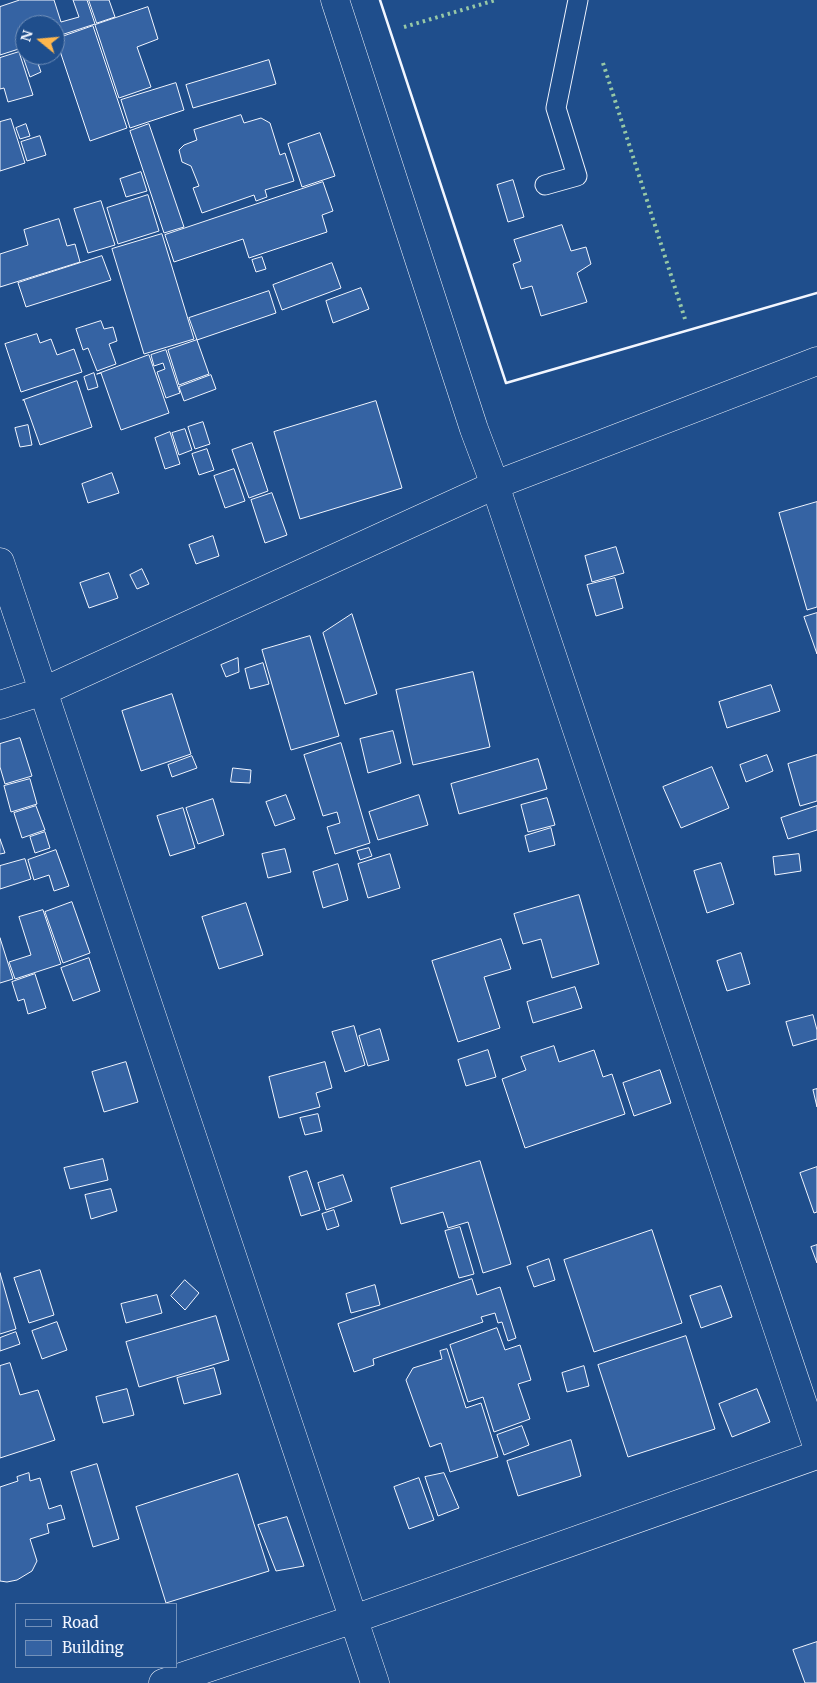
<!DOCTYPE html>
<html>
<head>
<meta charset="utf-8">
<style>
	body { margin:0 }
	#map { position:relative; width:817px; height:1683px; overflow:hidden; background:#1f4e8c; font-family:Merriweather,serif }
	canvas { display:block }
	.legend { position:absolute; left:15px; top:1603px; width:162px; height:65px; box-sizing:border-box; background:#1f4e8c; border:1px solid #7391ba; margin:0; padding:6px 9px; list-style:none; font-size:15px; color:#f2f6ff }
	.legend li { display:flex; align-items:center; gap:10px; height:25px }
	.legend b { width:25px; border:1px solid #7391ba }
	.north { position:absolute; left:15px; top:15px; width:50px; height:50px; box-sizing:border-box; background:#1f4e8c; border:1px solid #7391ba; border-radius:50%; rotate:287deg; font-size:14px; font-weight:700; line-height:20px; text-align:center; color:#f2f6ff }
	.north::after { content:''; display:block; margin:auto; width:18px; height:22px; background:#ffb74d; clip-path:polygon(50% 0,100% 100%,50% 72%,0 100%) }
</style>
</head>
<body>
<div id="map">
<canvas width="817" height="1683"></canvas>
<ul class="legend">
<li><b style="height:6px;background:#1f4e8c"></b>Road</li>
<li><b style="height:14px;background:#3563a3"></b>Building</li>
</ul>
<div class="north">N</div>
</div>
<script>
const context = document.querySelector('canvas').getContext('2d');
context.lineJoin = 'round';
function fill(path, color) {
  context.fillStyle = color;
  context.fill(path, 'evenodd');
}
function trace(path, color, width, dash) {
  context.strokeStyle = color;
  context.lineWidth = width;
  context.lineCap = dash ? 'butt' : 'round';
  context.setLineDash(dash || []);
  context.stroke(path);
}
const building = new Path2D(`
	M20,0h34l7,22 18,-5 -6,-17h14l8,24 -40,13v-12h-30v22l-25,8v-48z
	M89,0h20l6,17 -18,6z
	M148,7l10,32 -21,8 14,40 -32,11 -24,-73z
	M93,26l34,102 -37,13 -34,-102z
	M25,50v5h10l6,17 -11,5 -9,-26z
	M19,52l14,43 -25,7 -4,-14 -4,1v-31z
	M269,60l7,24 -83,24 -7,-23z
	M176,83l8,27 -54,18 -9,-28z
	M241,115l3,8 17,-5 9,5 10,32 5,-2 9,28 -29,9 2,7 -11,4 -2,-6 -52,18 -9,-25 6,-2 -8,-20 -9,-4 -3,-12 5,-5 13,-5 -3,-10z
	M11,119l14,44 -25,8v-49z
	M26,124l4,12 -10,3 -4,-11z
	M149,124l35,103 -20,6 -34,-102z
	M320,133l15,43 -33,11 -14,-43z
	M40,136l6,19 -19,6 -6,-19z
	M141,172l6,19 -21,6 -6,-18z
	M513,180l11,37 -16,5 -11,-37z
	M323,182l10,29 -11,4 5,17 -78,26 -6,-19 -69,23 -9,-27z
	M148,195l11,36 -41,13 -11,-36z
	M101,201l14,44 -27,8 -14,-44z
	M59,219l8,27 8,-2 5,18 -80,25v-33l28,-9 -4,-15z
	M562,225l9,26 15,-4 5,17 -14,9 10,29 -46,14 -9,-30 -11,3 -8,-25 8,-3 -7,-21z
	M162,234l32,105 -50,15 -32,-105z
	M102,256l9,24 -85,27 -8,-24z
	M262,257l4,12 -10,3 -4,-12z
	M332,263l9,25 -59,22 -9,-25z
	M361,288l8,21 -36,14 -7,-22z
	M269,291l7,22 -79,27 -8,-22z
	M101,321l3,8 9,-2 4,14 -8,3 7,20 -19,7 -9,-23 -5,2 -7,-21z
	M37,334l3,9 11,-4 6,16 17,-6 8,23 -61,20 -16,-48z
	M197,340l12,34 -30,11 -11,-35z
	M166,350l14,43 -14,5 -9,-26 8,-3 -2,-6 -9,3 -3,-11z
	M149,355l20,58 -48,17 -20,-57 -4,1z
	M94,373l4,14 -10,3 -4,-13z
	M211,375l5,14 -32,12 -5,-14z
	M77,381l15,46 -52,18 -16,-45h-1z
	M376,401l26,87 -102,31 -26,-87z
	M203,422l7,22 -15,5 -7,-22z
	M28,425l4,20 -12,2 -5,-19z
	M185,429l7,21 -13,5 -7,-22z
	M170,432l10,32 -15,5 -10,-31z
	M252,443l16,48 -19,7 -17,-48z
	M207,449l7,21 -15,5 -7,-21z
	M234,469l11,32 -20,7 -11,-32z
	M112,473l7,20 -31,10 -6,-19z
	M272,493l15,42 -22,8 -14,-43z
	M817,502v105l-10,3 -28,-97z
	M213,536l6,20 -23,8 -7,-19z
	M616,547l8,26 -32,9 -7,-26z
	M142,569l7,15 -12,5 -7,-14z
	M109,573l9,25 -29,10 -9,-25z
	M615,578l8,30 -27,8 -9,-31z
	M817,613v41l-13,-37z
	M352,614l25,80 -32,10 -22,-71z
	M310,636l29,100 -48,14 -29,-100z
	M238,658l1,14 -13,5 -5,-12z
	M263,663l6,21 -19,5 -5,-20z
	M473,672l17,75 -77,18 -17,-75z
	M771,685l9,26 -53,17 -8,-26z
	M172,694l19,60 -50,17 -19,-60z
	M393,731l8,32 -33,10 -8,-34z
	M20,738l12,38 -27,8 -5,-17v-23z
	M341,743l29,100 -35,11 -8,-27 13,-4 -3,-11 -14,4 -19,-61z
	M767,755l6,16 -27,11 -6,-17z
	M817,755v46l-17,5 -12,-42z
	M192,756l5,12 -25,9 -4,-12z
	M538,759l9,30 -88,25 -8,-30z
	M712,767l17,41 -48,20 -18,-41z
	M233,768l18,2 -1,13 -19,-1z
	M30,779l7,25 -26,8 -7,-26z
	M286,795l9,24 -20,7 -9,-24z
	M419,795l9,30 -50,15 -9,-28z
	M547,798l8,27 -27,7 -7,-27z
	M213,799l11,36 -26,9 -12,-36z
	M36,806l9,24 -23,8 -8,-25z
	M817,806v24l-29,9 -7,-21z
	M183,808l12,40 -25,8 -13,-40z
	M551,828l4,17 -26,7 -4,-16z
	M45,832l5,16 -15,5 -5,-16z
	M0,839l5,14 -5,1z
	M369,848l3,8 -12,4 -3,-9z
	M285,849l6,23 -23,6 -6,-24z
	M56,850l13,36 -15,5 -5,-16 -15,5 -6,-20z
	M390,854l10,34 -32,10 -10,-34z
	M799,854l2,17 -26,4 -2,-18z
	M25,859l6,20 -31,10v-23z
	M721,863l13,41 -27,9 -13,-42z
	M338,864l10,36 -25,8 -10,-36z
	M579,895l20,69 -47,14 -11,-39 -18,5 -9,-30z
	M72,902l18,51 -27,10 -18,-51z
	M246,903l17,52 -44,14 -17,-52z
	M43,910l18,54 -46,15 -6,-17 22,-7 -12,-38z
	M0,938l13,41 -13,4z
	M501,939l10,30 -27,8 16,51 -42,14 -26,-81z
	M741,953l9,31 -23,7 -10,-30z
	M89,958l11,33 -27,10 -12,-33z
	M35,974l11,34 -18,6 -4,-15 -6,2 -6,-19z
	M575,987l7,21 -49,15 -6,-21z
	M813,1015l4,15v9l-24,7 -7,-24z
	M354,1026l11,39 -20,7 -13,-40z
	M380,1029l9,31 -21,6 -9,-30z
	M554,1046l5,16 35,-12 9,27 9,-3 13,40 -100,34 -23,-69 24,-9 -5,-13z
	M488,1050l8,27 -30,9 -8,-26z
	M126,1062l12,40 -34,10 -12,-40z
	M325,1062l7,26 -16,5 4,14 -41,11 -10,-41z
	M660,1070l11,33 -37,13 -11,-33z
	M817,1089v18l-4,-17z
	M318,1114l4,17 -17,4 -5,-17z
	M103,1159l5,21 -38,9 -6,-21z
	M480,1161l31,103 -28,9 -15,-51 -20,6 -5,-16 -42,12 -10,-36z
	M817,1167v45l-3,1 -14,-40z
	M307,1171l13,39 -19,6 -12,-39z
	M343,1175l9,26 -26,9 -8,-27z
	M111,1189l6,22 -26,8 -6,-24z
	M334,1210l5,16 -12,4 -5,-16z
	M460,1227l14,47 -15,4 -14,-47z
	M652,1230l30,93 -88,29 -30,-92z
	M817,1245v18l-6,-16z
	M549,1259l6,21 -21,7 -7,-20z
	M40,1270l14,45 -25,8 -15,-45z
	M0,1273l16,56 -16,5z
	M472,1279l5,16 23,-8 16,51 -8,3 -6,-19 -4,1 -3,-10 -14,4 2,5 -110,37 1,6 -20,7 -16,-48z
	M185,1280l14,13 -14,17 -14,-14z
	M375,1285l5,20 -29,8 -5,-19z
	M721,1286l11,31 -31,11 -11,-32z
	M157,1295l5,18 -36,10 -5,-19z
	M216,1316l13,44 -90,27 -13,-45z
	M57,1322l10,28 -25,9 -10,-28z
	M497,1328l8,22 15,-5 11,35 -13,4 12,35 -36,13 -11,-35 -15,5 -18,-57z
	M16,1332l4,12 -20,7v-13z
	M686,1336l29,93 -87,28 -30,-92z
	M447,1349l19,59 15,-5 17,54 -48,15 -9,-29 -11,4 -24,-67 7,-12 29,-9 -2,-8z
	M10,1363l10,32 18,-5 17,50 -55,18v-92z
	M584,1366l5,20 -22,6 -5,-19z
	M214,1368l7,26 -37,10 -7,-26z
	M127,1389l7,26 -31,8 -7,-26z
	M757,1389l13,33 -38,15 -13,-33z
	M522,1426l7,19 -25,10 -7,-20z
	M571,1440l10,36 -63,20 -11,-35z
	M97,1464l22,75 -26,8 -22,-75z
	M29,1473l1,8 10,-3 9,31 12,-4 4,14 -18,5 2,9 -19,6 7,22 -5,10 -15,9 -10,2 -7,-1v-94l18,-6 -1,-4z
	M444,1473l15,35 -21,8 -13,-39z
	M238,1474l31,97 -103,32 -30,-96z
	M419,1478l15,42 -25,9 -15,-42z
	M287,1517l17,49 -28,5 -18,-46z
	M817,1642v41h-12l-12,-33z`);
fill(building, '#3563a3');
trace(building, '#f2f6ff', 1);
const service = new Path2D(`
	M545,185l32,-9 -21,-68 22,-108`);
const minor = new Path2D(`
	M335,0l139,429 21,56 322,961
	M0,562l375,1121
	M0,705l44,-14 451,-206 322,-124
	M163,1683l191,-64 463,-164`);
trace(service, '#f2f6ff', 21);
trace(minor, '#f2f6ff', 29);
trace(service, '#1f4e8c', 19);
trace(minor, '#1f4e8c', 28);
trace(new Path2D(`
	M404,27l92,-27
	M603,63l82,256`), '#97c8a6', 4, [2.5, 4]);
trace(new Path2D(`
	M380,0l126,383 311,-90`), '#f2f6ff', 2.5);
</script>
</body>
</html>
